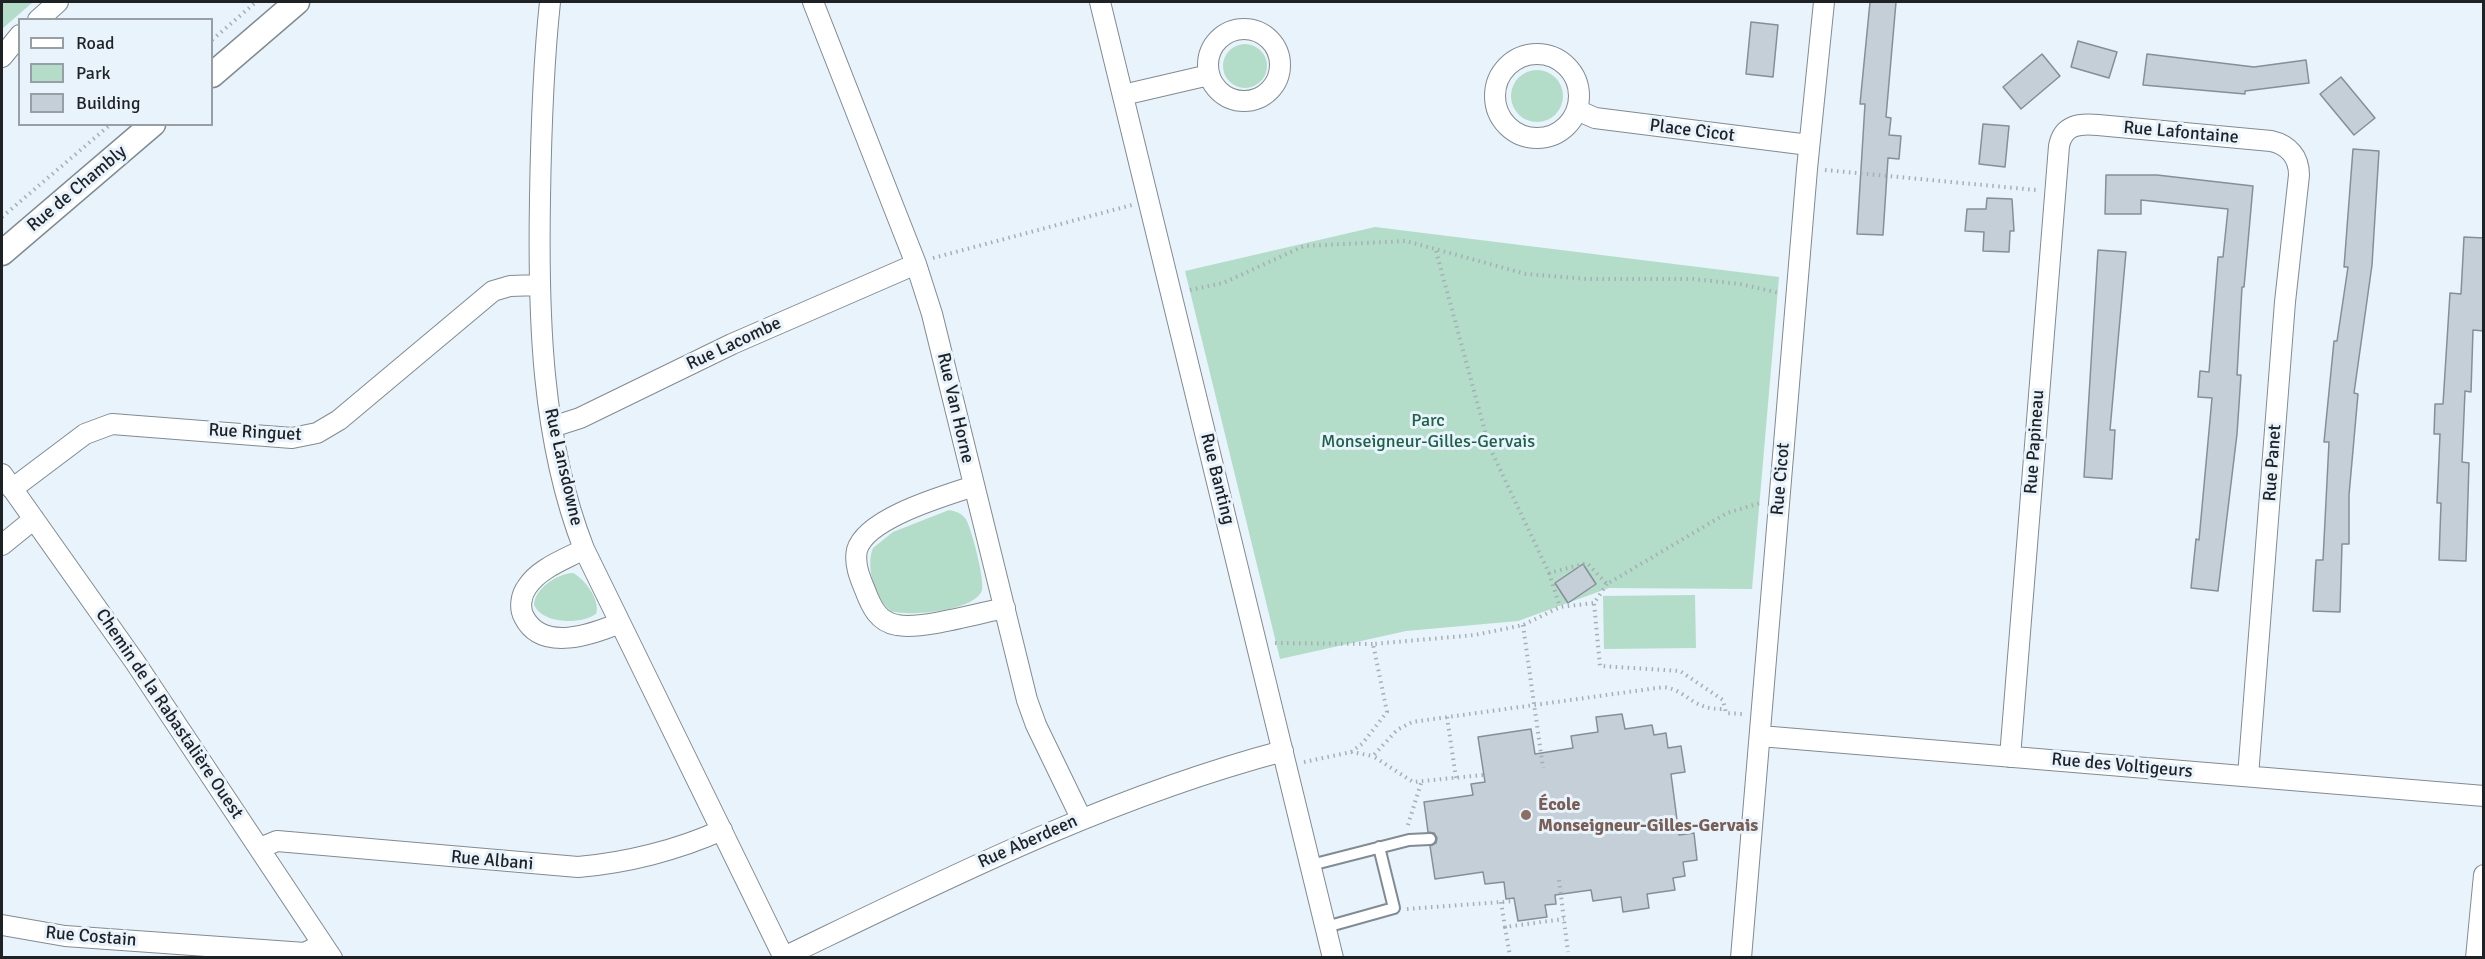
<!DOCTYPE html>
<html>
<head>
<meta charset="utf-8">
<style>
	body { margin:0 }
	#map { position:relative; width:2485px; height:959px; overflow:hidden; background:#e8f3fb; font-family:Signika,sans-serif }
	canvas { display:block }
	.frame { position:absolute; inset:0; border:3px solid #1e2225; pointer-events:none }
	.legend { position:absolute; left:18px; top:18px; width:195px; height:108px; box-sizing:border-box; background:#e8f3fb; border:2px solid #979fa5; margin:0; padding:8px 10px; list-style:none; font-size:18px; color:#1e2225 }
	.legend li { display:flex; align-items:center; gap:12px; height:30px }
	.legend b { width:30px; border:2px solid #979fa5 }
</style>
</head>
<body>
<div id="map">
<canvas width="2485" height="959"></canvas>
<div class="frame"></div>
<ul class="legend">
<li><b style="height:8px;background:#fff"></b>Road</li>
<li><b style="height:16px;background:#b3ddc8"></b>Park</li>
<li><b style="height:16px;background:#c5cfd7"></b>Building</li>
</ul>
</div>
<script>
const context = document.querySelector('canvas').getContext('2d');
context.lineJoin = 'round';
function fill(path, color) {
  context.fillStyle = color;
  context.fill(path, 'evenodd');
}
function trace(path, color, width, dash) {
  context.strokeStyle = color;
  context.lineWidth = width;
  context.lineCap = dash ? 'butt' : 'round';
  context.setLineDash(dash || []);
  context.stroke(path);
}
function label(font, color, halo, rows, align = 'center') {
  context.font = font + ' Signika,sans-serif';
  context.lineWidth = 6;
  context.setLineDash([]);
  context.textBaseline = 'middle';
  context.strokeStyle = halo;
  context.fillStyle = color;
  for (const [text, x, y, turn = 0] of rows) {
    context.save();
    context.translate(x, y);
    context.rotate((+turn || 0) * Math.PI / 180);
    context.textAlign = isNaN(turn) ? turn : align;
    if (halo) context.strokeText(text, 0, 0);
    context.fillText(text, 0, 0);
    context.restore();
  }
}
fill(new Path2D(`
	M2,2h31l-31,27z
	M1223 66a22 22 0 1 1 44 0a22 22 0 1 1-44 0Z
	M1511 96a26 26 0 1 1 52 0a26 26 0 1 1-52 0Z
	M1375,227l404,50 -27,312 -143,-1 -91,33 -112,10 -126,28 -95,-388z
	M949,510c6,1 12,3 16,8 6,7 20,63 17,72 -6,21 -73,27 -91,21 -16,-13 -26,-44 -18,-63l20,-16z
	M573,573c12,6 28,28 23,41 -16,11 -53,10 -62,-9 1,-17 23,-31 39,-32z
	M1695,595l1,53 -92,1 -1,-53z`), '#b3ddc8');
const building = new Path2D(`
	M1870,2h26l-10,115 5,1 -2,17 12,1 -2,23 -11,-1 -5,77 -26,-1 8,-130h-5z
	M1751,22l27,3 -5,52 -27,-3z
	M2078,41l39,11 -8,26 -38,-11z
	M2042,54l18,22 -39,33 -18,-22z
	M2147,54l107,13 52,-7 3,23 -64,8v3l-102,-9z
	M2341,77l34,41 -21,17 -34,-41z
	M1983,124l26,2 -4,41 -26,-3z
	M2353,149l26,2 -7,114 -18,128 4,1 -9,101v49h-7l-2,68 -27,-1 3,-51h7l6,-118h-5l10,-101h3l11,-74h-4z
	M2106,175h51l96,11 -9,101h-2l-5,88h4l-4,59 -19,157 -27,-3 5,-49 3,1 13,-142 -14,-1 2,-26 9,1 9,-115h5l5,-48 -87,-9v14h-36z
	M1987,198l25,1 2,32h-4l-1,21 -26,-1 1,-19 -19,-1 2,-22h19z
	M2464,237l20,1v93l-11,-1 -2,62 -6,-1 -3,71 7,1 -3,98 -27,-1 2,-57h-4l3,-69h-6l1,-30h8l7,-111 11,1z
	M2098,250l28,2 -16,178h5l-3,49 -28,-2z
	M1583,564l13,20 -28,19 -13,-20z
	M1622,714l3,15 27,-4 2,10 12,-2 2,15 13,-2 4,26 -14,2 8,61 15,-2 3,27 -14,2 2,14 -12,2 2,12 -28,4 2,14 -26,4 -2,-15 -28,4 -2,-11 -36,5 1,9 -11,1 2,12 -29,4 -4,-23 -8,1 -2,-17 -19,2 -2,-12 -48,7 -5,-33 6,-3 1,-5 -3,-5 -6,-1 -4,-30 49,-7 -2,-11 14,-2 -7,-45 53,-8 4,25 38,-6 -2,-12 27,-4 -2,-15z`);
fill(building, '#c5cfd7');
trace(building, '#868f97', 1.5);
const service = new Path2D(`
	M1311,865l98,-25 21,-1
	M1326,927l68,-19 -15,-61`);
const minor = new Path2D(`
	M550,2c-7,65 -9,130 -10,196 -2,117 1,241 44,351l200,409
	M813,2l103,262 16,50 95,386 9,25 45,93
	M1100,2l233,956
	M38,20l20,-18
	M1208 65a36 36 0 1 1 72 0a36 36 0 1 1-72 0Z
	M1495 96a42 42 0 1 1 84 0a42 42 0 1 1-84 0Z
	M2,57l18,-22
	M1123,95l86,-20
	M1577,110l18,8 214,27
	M552,427l28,-9 152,-74 184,-80
	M2,474l133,188 197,296
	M974,486c-30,10 -108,32 -117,64 -3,14 3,28 8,40 6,16 13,32 32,35 24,5 82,-12 108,-17
	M12,489l73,-55 27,-10 180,14 25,-5 22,-13 154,-129 17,-5 29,-1
	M2,545l32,-26
	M584,549c-18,10 -45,19 -57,38 -6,8 -8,21 -3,30 18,36 69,17 96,6
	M1760,736l724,60
	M2010,757l49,-611c4,-21 20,-23 39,-21l173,16c18,4 28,16 28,34l-14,127 -37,474
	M260,848l17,-7 301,26c48,-4 100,-17 144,-37
	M2,925l63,11 240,17 17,-9
	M784,957c164,-79 322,-159 499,-206
	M1741,958l66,-789 17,-167
	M2476,958l8,-83`);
const tertiary = new Path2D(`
	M212,75l85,-73
	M2,253l151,-129`);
trace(service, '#818b92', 14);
trace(minor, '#818b92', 22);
trace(tertiary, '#818b92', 27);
trace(new Path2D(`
	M212,40l44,-38
	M1825,170l211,20
	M2,217l109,-93
	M1436,251l53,195 60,127 38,-10 20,21 120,-71 33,-10
	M933,258l199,-53
	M1190,290l33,-7 81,-37 102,-5 120,33 61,5h106l47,5 39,9
	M1549,573l11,34
	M1607,584l-13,19 6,63 80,5 43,29 3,13 16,1
	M1523,625l20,143
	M1275,643l98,1
	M1447,717l9,61
	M1351,752l11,-8 25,-32 -14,-68 102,-9 48,-10 37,-18 34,-4
	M1304,762l47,-10 22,4
	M1483,775l-70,7 -40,-26 24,-26 15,-8 252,-35c25,4 27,23 60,22
	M1408,825l13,-42
	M1559,880l9,72
	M1501,902l4,25 59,-8
	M1407,909l108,-8
	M1505,927l5,29`), '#a6afb5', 4, [1.5, 4.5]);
trace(service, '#fff', 10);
trace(minor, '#fff', 20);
trace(tertiary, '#fff', 24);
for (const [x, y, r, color] of [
	[1526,815,6,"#8d6e63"]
]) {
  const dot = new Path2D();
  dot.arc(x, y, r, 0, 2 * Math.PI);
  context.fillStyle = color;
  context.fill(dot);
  trace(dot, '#e8f3fb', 2);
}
label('18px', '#1e2225', '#e8f3fb', [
	["Place Cicot",1692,131,7],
	["Rue Lafontaine",2181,133,5],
	["Rue de Chambly",77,189,-40],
	["Rue Lacombe",734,344,-25],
	["Rue Van Horne",955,408,77],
	["Rue Ringuet",255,433,3],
	["Rue Papineau",2035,442,-86],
	["Rue Panet",2273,463,-86],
	["Rue Lansdowne",563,467,77],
	["Rue Banting",1217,479,76],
	["Rue Cicot",1781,479,-85],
	["Chemin de la Rabastalière Ouest",169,714,56],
	["Rue des Voltigeurs",2122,766,5],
	["Rue Aberdeen",1028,842,-24],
	["Rue Albani",492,861,5],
	["Rue Costain",91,937,5]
]);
label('18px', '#1d6248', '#e8f3fb', [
	["Parc",1428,421],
	["Monseigneur-Gilles-Gervais",1428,442]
]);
label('bold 18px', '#785e54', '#e8f3fb', [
	["École",1538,805],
	["Monseigneur-Gilles-Gervais",1538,826]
], 'left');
</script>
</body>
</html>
